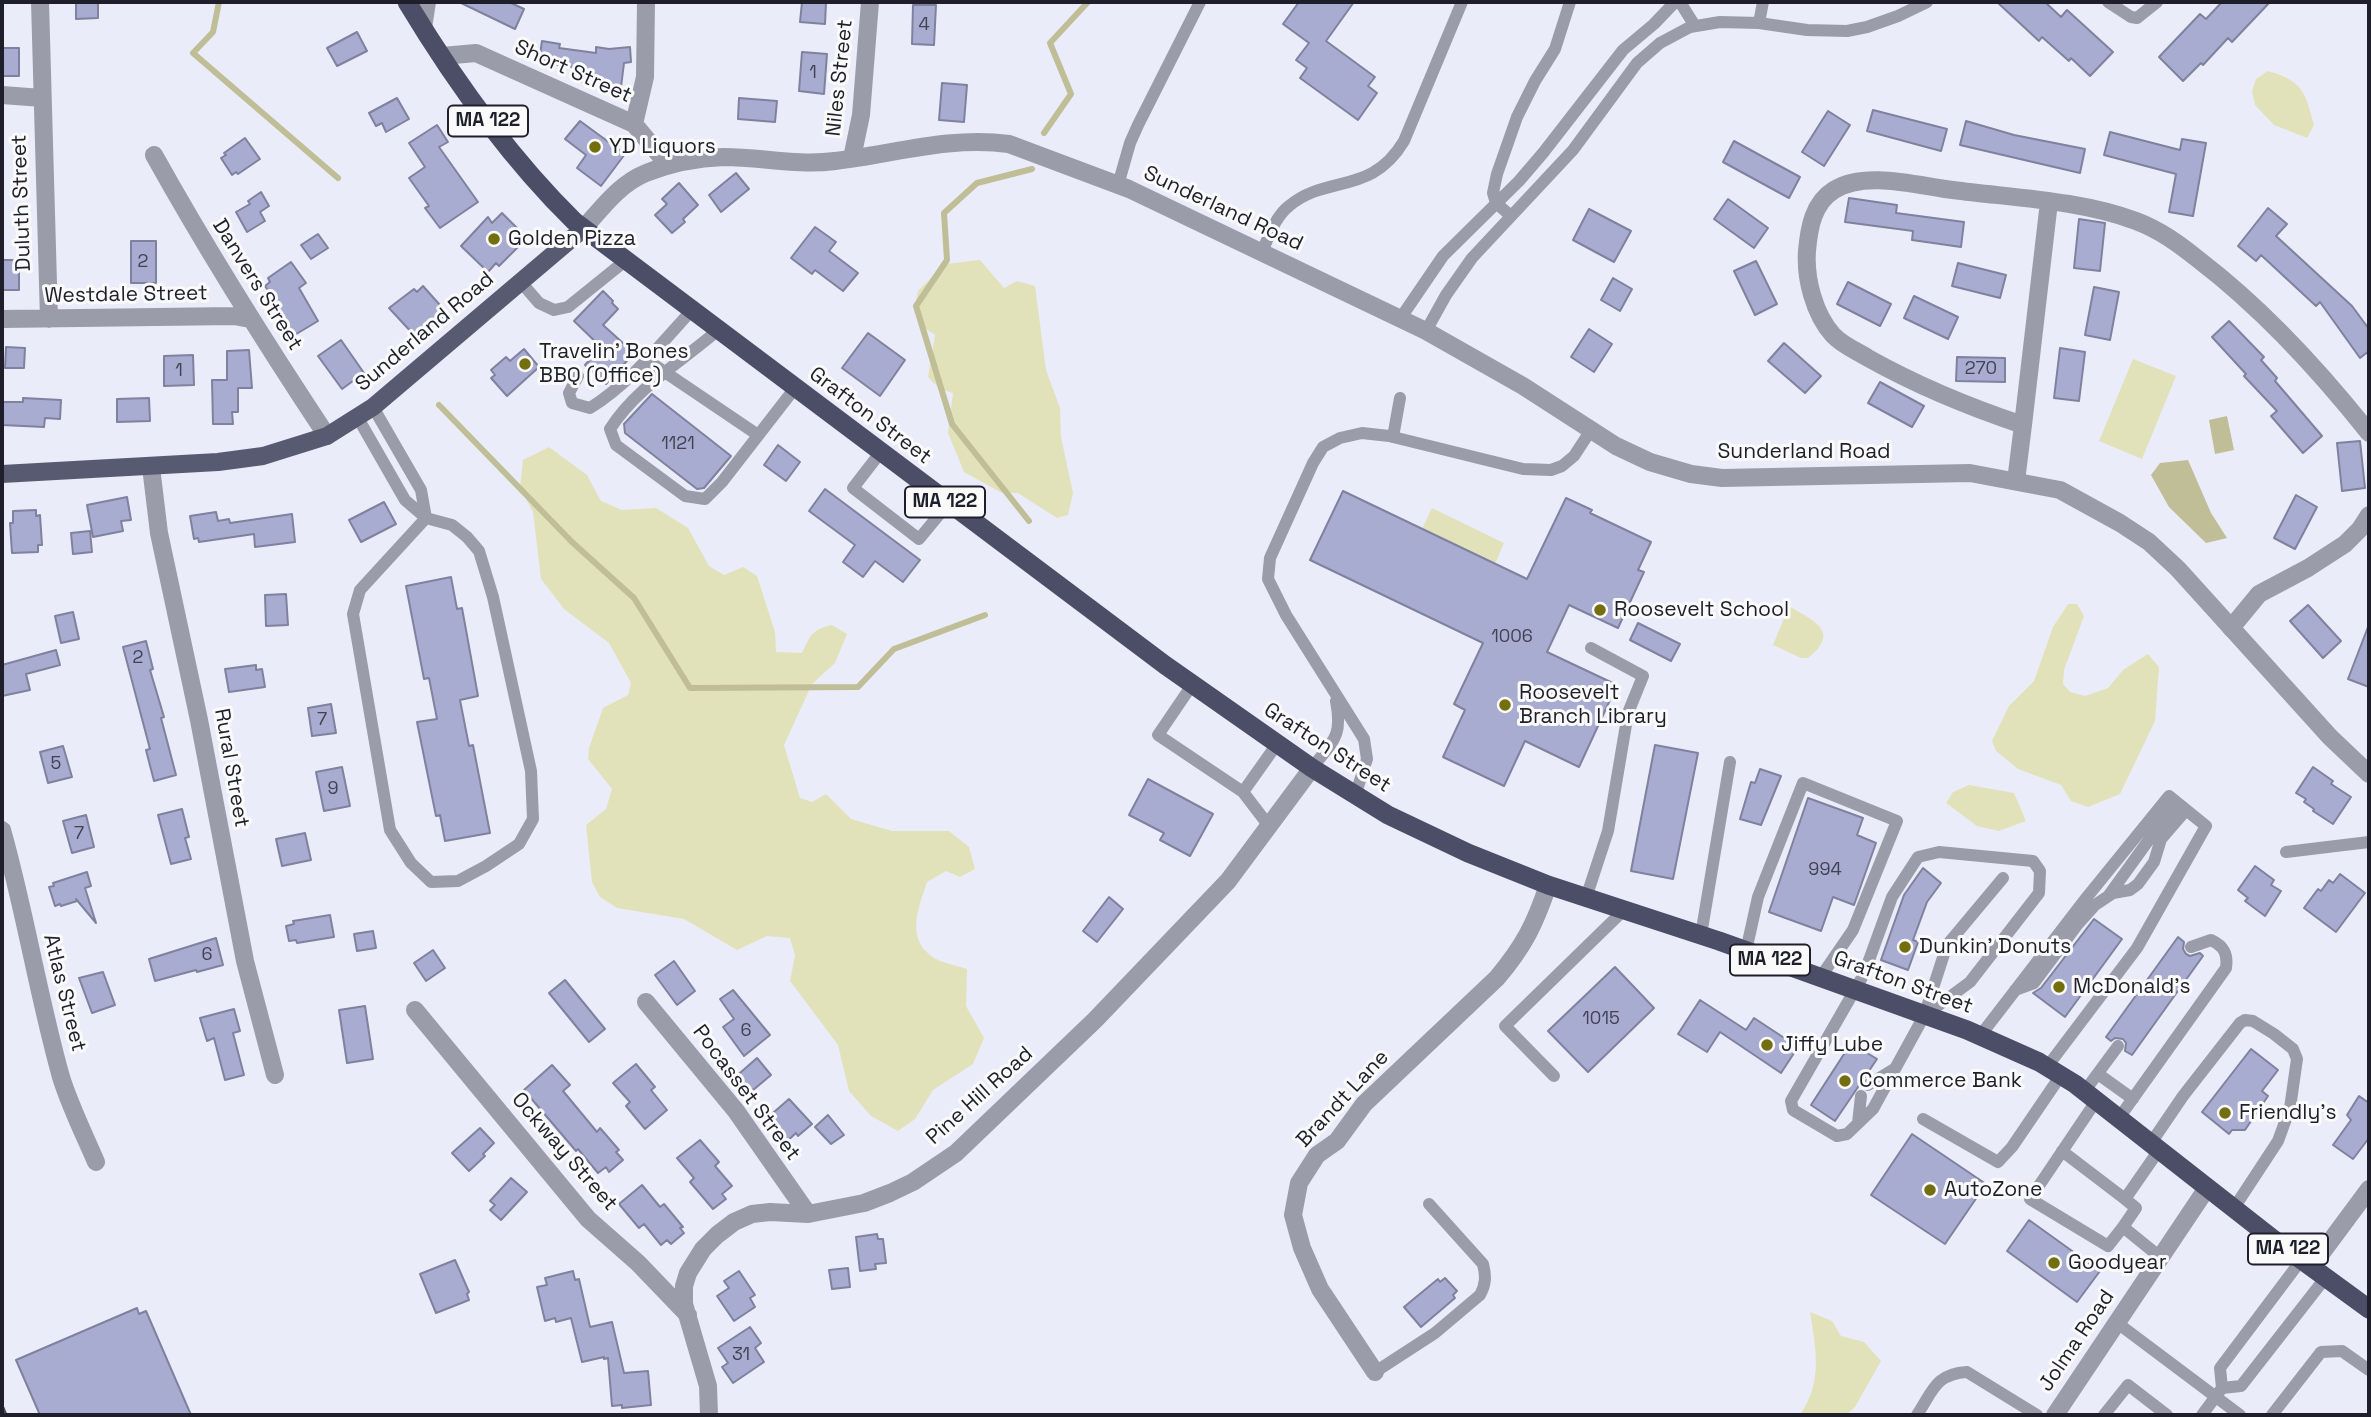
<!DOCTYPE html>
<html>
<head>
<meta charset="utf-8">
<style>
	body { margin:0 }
	#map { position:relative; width:2371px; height:1417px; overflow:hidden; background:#ebecf9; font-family:"Space Grotesk",sans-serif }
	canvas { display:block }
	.frame { position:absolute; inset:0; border:4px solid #1e1f2a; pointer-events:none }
</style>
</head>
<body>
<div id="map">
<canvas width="2371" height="1417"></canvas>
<div class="frame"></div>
</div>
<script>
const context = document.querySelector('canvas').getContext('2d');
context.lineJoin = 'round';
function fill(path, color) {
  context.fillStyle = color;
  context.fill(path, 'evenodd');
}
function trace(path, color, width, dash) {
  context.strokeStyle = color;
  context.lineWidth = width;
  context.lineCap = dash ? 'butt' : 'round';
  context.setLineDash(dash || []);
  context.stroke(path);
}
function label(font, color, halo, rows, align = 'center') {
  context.font = font + ' "Space Grotesk",sans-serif';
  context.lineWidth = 6;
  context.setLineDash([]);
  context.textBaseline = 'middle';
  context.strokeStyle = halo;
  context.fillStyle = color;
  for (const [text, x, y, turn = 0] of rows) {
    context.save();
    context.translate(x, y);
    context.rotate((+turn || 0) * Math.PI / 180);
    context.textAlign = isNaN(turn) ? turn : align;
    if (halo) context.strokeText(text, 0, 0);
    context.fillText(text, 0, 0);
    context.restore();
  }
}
fill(new Path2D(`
	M2268,71c35,10 37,21 46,54l-7,13 -33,-13 -19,-20 -3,-14 4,-12z
	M980,260l24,28 13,-7 18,5 11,84 14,38 1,29 12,56 -5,22 -11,3 -39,-25h-16l-38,-21 -16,-39 5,-40 -13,-4 -12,-12 7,-42 -13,-9 -8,-15 4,-20 27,-27z
	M2133,359l43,17 -34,83 -43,-18z
	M549,447l38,28 14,26 21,9 34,-2 32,20 21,38 15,9 19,-8 14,9 18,56 1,20 26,1c8,-17 10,-24 30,-28l15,9 -12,29 -23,21 -28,61 16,53 12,4 14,-8 25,25 41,12h57l20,16 6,22 -15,8 -14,-6 -19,11c-8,25 -21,54 3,73 9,8 26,10 37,14l-1,37 18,32 -11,26 -40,26 -18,29 -17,12 -27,-15 -22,-25 -11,-46 -48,-64 5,-26 -5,-17 -23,-2 -30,14 -53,-31 -67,-11 -17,-11 -8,-15 -6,-57 20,-16 6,-20 -24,-30 1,-11 14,-40 25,-13 3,-12 -22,-40 -45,-34 -23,-30 -8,-67 -13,-24 3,-28z
	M1432,508l72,35 -9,21 -73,-35z
	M2068,604h9l7,12 -20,54 -1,14 7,8 15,4 23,-8 15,-18 25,-16 11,13 -4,54 -35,73 -32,13 -17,-6 -10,-16 -43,-16 -22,-18 -4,-10 17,-35 25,-25 19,-54z
	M1789,606c24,15 53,25 19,52h-7l-28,-13z
	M1969,785l45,8 12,28 -27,10 -22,-5 -31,-23 7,-11z
	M1810,1312l22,9 9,15 23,6 17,19 -26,46 -9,8h-46c23,-34 16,-65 10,-103z`), '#e2e2ba');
fill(new Path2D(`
	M2227,416l7,34 -19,4 -6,-34z
	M2188,460l23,53 16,25 -21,5 -37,-36 -18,-32 9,-12z`), '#bfbe97');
trace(new Path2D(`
	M219,2l-6,30 -20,21 145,125
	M1044,133l27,-39 -21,-51 38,-41
	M439,405l133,137 62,56 56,90 168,-1 36,-38 91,-34
	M1029,521l-77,-97 -36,-118 31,-46 -3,-47 33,-30 55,-14`), '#bfbe97', 6);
const building = new Path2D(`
	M76,2h22v16l-22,1z
	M459,2h50l15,7 -9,20z
	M802,2h24l-1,22 -25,-2z
	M1299,2h55l-28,39 49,36 -7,9 9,7 -19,27 -58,-42 7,-10 -11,-8 13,-17 -26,-19z
	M1997,2h48l16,15 6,-7 46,42 -23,24 -19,-18 -2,3 -27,-24 -3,4z
	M2222,2h48l-38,40 -4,-4 -25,27 -2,-2 -18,18 -24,-24 41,-43 6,5z
	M913,5h23l-2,40 -22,-1z
	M357,32l10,19 -30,15 -10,-18z
	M542,41l18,3 -1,4 37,5v-6l13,2 21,-2 1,15 -7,1 -3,24 -43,-6 2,-13 -41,-6z
	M2,48h17v28h-17z
	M802,52l25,2 -3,40 -25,-3z
	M942,83l25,2 -3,37 -25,-2z
	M397,98l12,21 -23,13 -4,-9 -6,3 -7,-13z
	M739,98l38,3 -2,21 -37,-3z
	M1873,110l74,19 -6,22 -74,-20z
	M1828,111l22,14 -26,41 -22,-14z
	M580,121l45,33 -24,32 -24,-18 9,-13 -21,-16z
	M1966,121l48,14 71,14 -5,24 -120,-28z
	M437,125l11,17 -9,5 39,55 -38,26 -15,-20 4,-2 -20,-28 16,-11 -16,-24z
	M2110,132l70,18 2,-11 24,4 -13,73 -24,-4 7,-38 -72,-19z
	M245,138l15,21 -22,15 -2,-2 -4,3 -11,-17 5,-3 -2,-2z
	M1734,141l66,36 -11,21 -66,-36z
	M736,173l13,16 -28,23 -12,-17z
	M679,183l19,22 -15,14 2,3 -13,11 -17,-18 12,-11 -5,-5z
	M261,192l8,14 -9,6 5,9 -18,11 -11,-20 14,-8 -2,-3z
	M1849,198l48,7 -1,8 68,9 -3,25 -49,-7 1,-9 -68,-9z
	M1728,199l40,29 -14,20 -40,-29z
	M2268,208l19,16 -11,12 76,70 17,23v22l-9,7 -40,-56 -4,4 -55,-51 -5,6 -18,-15z
	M1589,209l42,22 -17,31 -41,-22z
	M502,213l22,22 -8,8 3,3 -20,20 -3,-3 -8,9 -27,-26 27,-29 4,6z
	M2079,219l26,4 -5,48 -26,-3z
	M815,227l21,15 -7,9 29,22 -15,18 -28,-21 -3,4 -21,-16z
	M318,234l10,14 -17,11 -10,-14z
	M131,241h25v42h-25z
	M2,260h17v30h-17z
	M1756,261l21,43 -22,11 -21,-44z
	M291,262l15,21 -7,5 19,33 -25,15 -15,-27 2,-1 -15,-22 5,-4 -2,-4z
	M1958,263l48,12 -6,23 -48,-12z
	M1613,278l19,11 -12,22 -19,-11z
	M1848,282l43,22 -11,22 -43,-22z
	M423,286l24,27 -19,17 -4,-4 -10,9 -25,-27 25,-19 3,3z
	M2094,287l25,5 -9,48 -25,-5z
	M603,291l10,10 -1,2 6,6 -15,16 31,28 -28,31 -21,-19 16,-18 -27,-26z
	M1914,296l44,21 -10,22 -44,-21z
	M2229,321l35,36 -3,3 16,18 -2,3 47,55 -19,17 -32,-37 6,-5 -33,-35 2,-2 -34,-37z
	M1589,329l23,15 -18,28 -23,-15z
	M868,333l37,27 -25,36 -38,-28z
	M341,340l23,33 -22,16 -24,-33z
	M1784,343l37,33 -16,17 -37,-32z
	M6,347l19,1 -1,20h-19z
	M2060,348l25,4 -6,49 -25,-3z
	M524,349l15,18 -32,29 -16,-18 4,-3 -4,-5 15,-13 4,4z
	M249,350l3,38h-14v24h-6l1,12h-20l-1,-44h15v-29z
	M193,355l1,30 -30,1v-30z
	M1957,357l48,1v24l-49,-1z
	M1880,382l44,24 -12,21 -44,-24z
	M652,394l79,62 -27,32 -7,1 -72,-56 -1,-9z
	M23,398l38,2 -1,19 -15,-1 -1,9 -42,-2v-23h21z
	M149,398l1,23 -33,1v-23z
	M2360,441l5,47 -23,3 -5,-48z
	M778,445l22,17 -14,19 -22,-16z
	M825,489l95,71 -17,22 -28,-21 -12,16 -20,-15 12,-17 -46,-34z
	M1343,491l184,88 39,-81 26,12 -2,3 61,29 -13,28 6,2 -26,56 -49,-23 -22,47 70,33 -38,82 -54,-26 -21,45 -61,-29 22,-47 -11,-6 29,-61 -173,-83z
	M2296,495l21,12 -22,42 -21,-11z
	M127,497l4,23 -10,1 2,10 -30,6 -6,-32z
	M384,502l12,22 -35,18 -12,-22z
	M36,510v6l4,-1 2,30h-4v7l-26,1 -2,-30h3v-12z
	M216,512l2,9 11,-2 1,4 62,-9 3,28 -40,5 -1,-13 -55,8 -1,-4 -4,1 -4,-23z
	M90,531l2,21 -19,2 -2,-21z
	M451,577l6,32 5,-1 16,88 -18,4 9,46 4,-1 17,88 -45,8 -5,-26 -4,1 -19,-94 20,-3 -8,-41 -5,1 -18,-93z
	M286,594l2,31 -22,1 -1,-31z
	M2308,605l33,36 -18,17 -33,-37z
	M73,612l6,27 -18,4 -6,-27z
	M1638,623l42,21 -9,17 -41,-21z
	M2368,627l1,1v59l-21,-8z
	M146,641l7,28 -3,1 14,47 -3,1 15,57 -22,6 -8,-31 4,-1 -27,-102z
	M56,650l4,15 -34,9 4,16 -28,6v-31z
	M256,665v5l6,-1 3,18 -36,5 -4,-23z
	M331,704l5,29 -24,3 -4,-28z
	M1655,745l43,8 -25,126 -42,-8z
	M63,746l9,31 -24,6 -8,-31z
	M342,767l8,39 -26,5 -8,-39z
	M2313,767l20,14 -2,3 20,13 -18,27 -20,-13 1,-2 -10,-7 2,-3 -10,-6z
	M1760,769l21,7 -20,49 -21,-6 11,-37 4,1z
	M1148,779l65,35 -23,42 -30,-16 4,-7 -35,-18z
	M1808,798l55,20 -6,17 19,8 -22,62 -21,-8 -12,34 -52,-19z
	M182,809l7,28 -4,1 6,21 -20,5 -13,-49z
	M86,815l8,32 -22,6 -9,-32z
	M305,833l6,27 -29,6 -6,-27z
	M2255,866l19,14 -3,5 10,6 -16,25 -20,-15 3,-3 -10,-8z
	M1923,868l18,15 -14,19 -14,38 5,2 -10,28 -27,-10 23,-65z
	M87,872l4,14 -6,2 11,35 -20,-24 1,2 -16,5 -1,-2 -5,2 -6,-19 5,-1 -1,-3z
	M2340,874l25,19 -29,39 -32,-24 14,-19 3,2 8,-11 4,3z
	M1109,897l14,12 -26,33 -14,-11z
	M330,915l4,22 -37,6 -1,-3 -7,1 -3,-15 8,-2 -1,-3z
	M2094,919l28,20 -57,78 -32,-24 8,-5z
	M373,931l3,17 -19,3 -3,-17z
	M2178,937l6,5 -1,7 3,5 4,2 10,-3 3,3 -71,99 -7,-4 1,-8 -3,-4 -8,-1 -4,3 -5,-4z
	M216,938l7,27 -26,7 -1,-2 -41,11 -6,-22z
	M433,950l12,18 -19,13 -12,-18z
	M674,961l21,30 -18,14 -22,-30z
	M1615,967l39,41 -66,64 -40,-41z
	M103,972l12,33 -23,8 -13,-35z
	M565,980l40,49 -16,13 -40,-49z
	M733,990l37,45 -26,21 -21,-29 11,-8 -14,-20z
	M1700,1000l46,30 8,-12 44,29 -17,26 -61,-41 -13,20 -29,-18z
	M365,1006l8,53 -26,4 -8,-53z
	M234,1009l6,22 -7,2 11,42 -19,5 -11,-42 -7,3 -7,-23z
	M1854,1045l23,14 -42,62 -24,-16 35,-54 3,2z
	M2251,1049l27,21 -16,21 6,5 -23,34h-13l-3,4 -27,-22z
	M757,1058l14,17 -25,21 -14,-16z
	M636,1064l19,23 -4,3 16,20 -22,19 -19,-23 4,-4 -17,-19z
	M552,1065l18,20 -7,6 34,41 3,-4 19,22 -3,2 7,8 -14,12 -3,-5 -8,6 -20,-24 -2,2 -52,-61z
	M2359,1096l10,7v35l-16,21 -20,-14 18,-25 -4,-5z
	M789,1099l23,25 -14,12 -2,-3 -14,13 -10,-12 4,-4 -10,-11z
	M828,1115l16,20 -13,9 -16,-17z
	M480,1128l14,15 -11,11 2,2 -16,15 -17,-18z
	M1912,1134l74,50 -41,60 -74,-49z
	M700,1140l19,22 -4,4 17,20 -10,8 4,5 -13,10 -23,-27 4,-4 -17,-20z
	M511,1178l16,14 -26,28 -11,-10 5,-5 -5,-4z
	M642,1185l18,22 4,-3 19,23 -3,1 4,5 -13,11 -4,-4 -6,5 -17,-21 -5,4 -20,-24z
	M2029,1220l71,51 -23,31 -70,-51z
	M877,1234l1,5h5l3,24 -11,1 1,5 -16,2 -4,-34z
	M455,1260l14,32 -2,2 2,6 -33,13 -16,-39z
	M848,1268l2,19 -18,2 -3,-19z
	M573,1271l2,9 4,-1 11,48 22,-5 12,51 24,-2 3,34 -29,3v-3l-10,1 -4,-48 -4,1v-2l-22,5 -11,-44 -15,4 -1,-4 -10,3 -8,-34 10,-2 -2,-7z
	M739,1271l16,24 -5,3 5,9 -21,14 -17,-25 12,-8 -5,-7z
	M1445,1278l12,13 -4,4 2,3 -34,29 -17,-20 34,-28 2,3z
	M137,1308l2,6 7,-3 45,104h-151l-24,-55z
	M750,1327l11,16 -6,5 9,14 -31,21 -11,-16 6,-4 -10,-15z`);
fill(building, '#a9acd1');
trace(building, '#7f819e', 2);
trace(new Path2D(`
	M1680,2l15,24
	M2108,2l23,15 6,1 20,-16
	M1759,23l4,-21
	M1118,185l12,-42 8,-18 62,-123
	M1511,216l-15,-13 -3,-10 4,-19 20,-57 18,-36 20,-32 15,-47
	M1262,252c7,-16 13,-35 27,-46 38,-32 82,-10 115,-65l58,-139
	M520,281l19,22 15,7 14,-3 57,-46
	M1400,319l43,-63 76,-75 24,-28 80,-103 31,-26 21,-22
	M717,331c-36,31 -81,57 -107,98l6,16 69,51 20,3 17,-17 73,-94
	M1426,331l20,-36 26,-37 101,-108 64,-87 23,-20 30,-16 30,-5 39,1 48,7 40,1 20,-4 31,-11 29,-14
	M647,360l111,75
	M578,376l-9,17 3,10 18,5c40,-25 70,-63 101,-97
	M373,407l48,83 5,28
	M358,418l47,82 21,18 26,7 15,12 12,14 14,46 38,174 2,48 -14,25 -33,22 -28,15 -27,1 -20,-19 -21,-33 -37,-216 7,-24 66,-72
	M1393,437l7,-39
	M880,453l-27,35 66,51 29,-35
	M1192,685l-34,50 85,57 34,-48
	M1312,768c21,-27 31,-31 24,-67
	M1243,792l26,34
	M1355,796l12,-37 -3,-20 -78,-124 -18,-36 2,-21 43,-95 10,-16 17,-9 22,-5 27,3 134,33 28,1 11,-4 12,-10 17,-26
	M2286,852l83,-10
	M2109,895l60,-83 11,-7
	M1586,898l22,-67 20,-118 15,-37 -52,-28
	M1701,935l29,-173
	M1746,951l12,-54 45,-114 94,38 -44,109 -33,48
	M2015,990l19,-7 44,-59 17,-19 18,-12 17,-3 8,-6 16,-22 7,-23 25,-29
	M1924,1016l46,-34 69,-89 1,-22 -7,-10 -94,-9 -21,5 -26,40 -28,77 -73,127 2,9 44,26 10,-2 26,-25 51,-93 23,-71 56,-67
	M1980,1036l107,-139 82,-101 37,30 -69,122 -90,119
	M2098,1074l35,25
	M1554,1076l-49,-50 118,-115
	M1868,1085l26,-16
	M2084,1092l34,-46
	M2096,1101l-66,98 78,47 15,-19 37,30
	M2119,1118l107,-150c2,-14 -2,-22 -15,-28l-20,7
	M1923,1119l75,43 14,-15 49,-72
	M1858,1123l3,-27
	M2151,1143l32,-47 57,-73 5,-3 8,1 21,13 19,15 4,10 -7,49 -12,33 -44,67
	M2062,1151l63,48
	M2123,1227l13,-19 -11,-9 34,-49
	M2116,1322l124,93
	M1375,1372l60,-39 45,-38c6,-11 6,-19 3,-31l-54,-60
	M2222,1388l19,-2 85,-109
	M1917,1415c16,-24 18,-41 50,-43l70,43
	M2104,1415l24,-30 39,30
	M2202,1415l20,-27 -2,-20 82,-109
	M2272,1415l49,-63 21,-1 27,19`), '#9b9caa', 12);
trace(new Path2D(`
	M40,2l9,317
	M423,28l4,-26
	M442,56l34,-3 158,71 34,41
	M2,95l40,3
	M634,124l11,-47 1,-75
	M154,155c54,97 112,189 173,281
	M852,158l9,-43 9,-113
	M2049,202l-26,223c-54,-18 -105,-39 -155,-67 -11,-7 -26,-13 -35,-23 -19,-21 -28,-57 -26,-84 2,-23 6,-48 27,-61 31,-20 85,-4 119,0 61,8 126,10 183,31 24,9 43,23 63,39 64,49 120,110 170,173
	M2,319l232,-3 16,3
	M151,467l8,66 40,187 46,241 30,114
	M2016,481l7,-56
	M2231,628l28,-34 49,-26 37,-24 15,-15 9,-14
	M2,830c23,81 36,165 59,247 9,29 23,57 35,85
	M646,1002l90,109 72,103
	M415,1010l173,209 50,44 50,52
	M2312,1266l57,-77
	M1375,1372l-55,-83 -18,-41 -9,-33 6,-32 18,-28 20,-14 27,-37 133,-126c27,-32 38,-54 51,-93
	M709,1415l-1,-29 -24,-82v-18l4,-13 15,-24 14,-14 17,-13 18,-8 18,-2 38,2 56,-11 26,-10 23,-11 43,-29 139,-133 133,-139 84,-113
	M2055,1415l152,-227`), '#9b9caa', 18);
trace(new Path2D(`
	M583,229c19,-21 36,-45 63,-56 25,-10 51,-15 78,-16 37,0 73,9 111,4 59,-7 114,-25 174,-17l120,45 297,142 97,55 93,60 34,16 41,12 31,4 248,-5 90,17 60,33 29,19 29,27 152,168 39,37`), '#9b9caa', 18);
trace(new Path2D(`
	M2,474l216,-12 45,-6 64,-20 46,-29 210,-178`), '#585a71', 18);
trace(new Path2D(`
	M407,2c47,78 102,155 167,219l591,444 147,103 76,47 80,38 80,32 171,56 248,89 72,32 36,22 198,155 96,70`), '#4c4e67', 19);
trace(new Path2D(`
	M2,1408l3,7`), '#4c4d59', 5, [14, 7]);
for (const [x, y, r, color] of [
	[595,147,7,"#736e0e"],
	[494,239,7,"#736e0e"],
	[525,364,7,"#736e0e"],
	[1600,610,7,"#736e0e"],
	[1505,705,7,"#736e0e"],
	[1905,947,7,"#736e0e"],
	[2059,987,7,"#736e0e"],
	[1767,1045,7,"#736e0e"],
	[1845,1081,7,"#736e0e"],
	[2225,1113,7,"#736e0e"],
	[1930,1190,7,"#736e0e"],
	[2054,1263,7,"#736e0e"]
]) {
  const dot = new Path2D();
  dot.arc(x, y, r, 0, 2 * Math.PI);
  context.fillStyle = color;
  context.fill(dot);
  trace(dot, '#fafafa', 2.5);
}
label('18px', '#414254', null, [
	["4",924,25],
	["1",813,73],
	["2",143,262],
	["270",1981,369],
	["1",179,371],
	["1121",678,444],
	["1006",1512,637],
	["2",138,658],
	["7",322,720],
	["5",56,764],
	["9",333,789],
	["7",79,834],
	["994",1825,870],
	["6",207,955],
	["1015",1601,1019],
	["6",746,1031],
	["31",741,1355]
]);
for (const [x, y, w] of [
	[488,121,80],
	[945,502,80],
	[1770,960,80],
	[2288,1249,80]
]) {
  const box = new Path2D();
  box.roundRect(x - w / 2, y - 15.5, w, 31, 5);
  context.fillStyle = '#fafafa';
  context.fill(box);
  trace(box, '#1e1f2a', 2);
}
label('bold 19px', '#1e1f2a', null, [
	["MA 122",488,121],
	["MA 122",945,502],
	["MA 122",1770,960],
	["MA 122",2288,1249]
]);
label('21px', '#1e1f2a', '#fafafa', [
	["Short Street",573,72,24],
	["Niles Street",840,78,-84],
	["Duluth Street",22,203,-92],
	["Sunderland Road",1223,209,25],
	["Danvers Street",257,285,58],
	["Westdale Street",126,295,-1],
	["Sunderland Road",425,332,-40],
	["Grafton Street",870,416,37],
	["Sunderland Road",1804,452],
	["Grafton Street",1327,748,33],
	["Rural Street",231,768,80],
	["Grafton Street",1903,983,20],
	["Atlas Street",64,993,76],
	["Pocasset Street",746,1093,53],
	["Pine Hill Road",980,1096,-42],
	["Brandt Lane",1343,1099,-47],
	["Ockway Street",564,1152,49],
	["Jolma Road",2077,1341,-56]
]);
label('21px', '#1e1f2a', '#fafafa', [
	["YD Liquors",609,147],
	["Golden Pizza",508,239],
	["Travelin' Bones",539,352],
	["BBQ (Office)",539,376],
	["Roosevelt School",1614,610],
	["Roosevelt",1519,693],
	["Branch Library",1519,717],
	["Dunkin' Donuts",1919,947],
	["McDonald's",2073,987],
	["Jiffy Lube",1781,1045],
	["Commerce Bank",1859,1081],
	["Friendly's",2239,1113],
	["AutoZone",1944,1190],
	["Goodyear",2068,1263]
], 'left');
</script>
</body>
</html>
